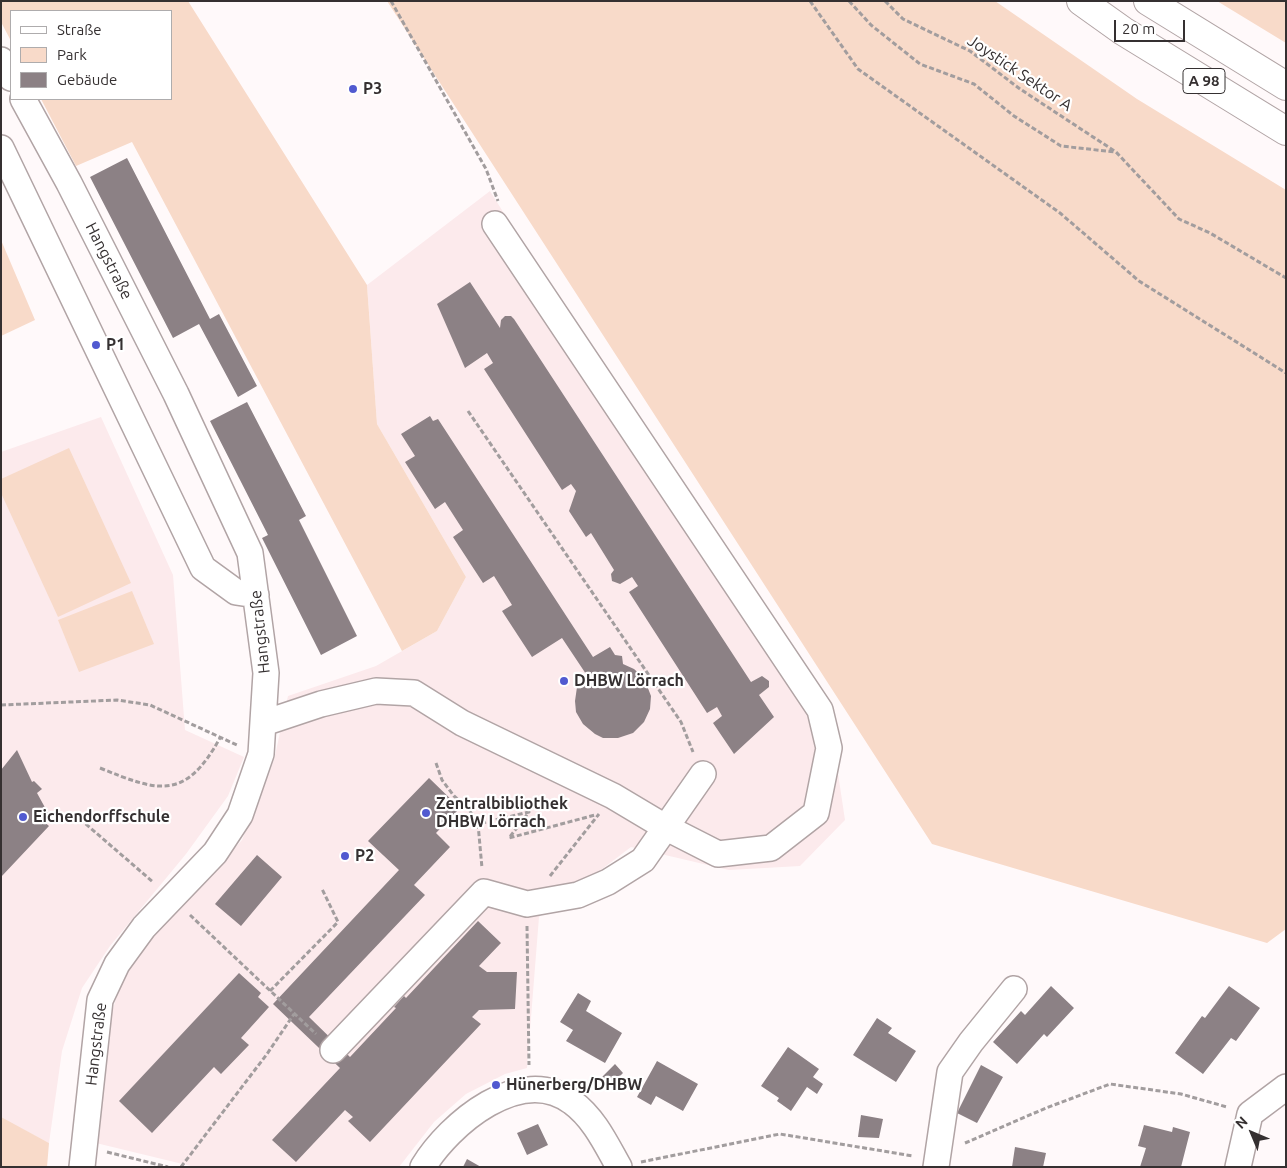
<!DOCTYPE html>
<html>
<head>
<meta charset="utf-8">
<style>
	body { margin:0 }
	#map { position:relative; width:1287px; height:1168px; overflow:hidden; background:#fff9fa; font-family:Ubuntu,sans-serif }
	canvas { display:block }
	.frame { position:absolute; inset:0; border:2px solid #353031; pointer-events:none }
	.legend { position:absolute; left:10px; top:10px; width:162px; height:90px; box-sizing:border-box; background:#fff; border:1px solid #aeacad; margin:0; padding:6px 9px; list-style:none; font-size:15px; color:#353031 }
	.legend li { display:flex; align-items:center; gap:10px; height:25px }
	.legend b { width:25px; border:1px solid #aeacad }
	.north { position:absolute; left:1227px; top:1108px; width:50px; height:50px; -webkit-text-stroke:4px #fff; paint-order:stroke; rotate:315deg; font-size:14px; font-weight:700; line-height:20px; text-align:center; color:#353031 }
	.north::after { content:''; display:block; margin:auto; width:18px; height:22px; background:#353031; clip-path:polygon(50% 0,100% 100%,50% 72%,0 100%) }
	.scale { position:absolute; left:1114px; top:20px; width:71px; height:22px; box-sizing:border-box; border:2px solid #353031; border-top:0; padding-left:6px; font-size:15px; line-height:18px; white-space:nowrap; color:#353031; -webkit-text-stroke:4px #fff; paint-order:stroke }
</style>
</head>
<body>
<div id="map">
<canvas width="1287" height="1168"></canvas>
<div class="frame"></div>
<ul class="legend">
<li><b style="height:6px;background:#fff"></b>Straße</li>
<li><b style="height:14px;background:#f8dac9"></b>Park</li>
<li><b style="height:14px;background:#8c8185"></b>Gebäude</li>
</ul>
<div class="north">N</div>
<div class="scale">20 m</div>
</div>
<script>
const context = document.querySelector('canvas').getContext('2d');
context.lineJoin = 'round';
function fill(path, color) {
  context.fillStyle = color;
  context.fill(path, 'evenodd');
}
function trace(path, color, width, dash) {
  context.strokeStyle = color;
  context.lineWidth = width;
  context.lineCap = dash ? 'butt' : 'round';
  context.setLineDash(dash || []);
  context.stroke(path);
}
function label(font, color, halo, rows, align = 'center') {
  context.font = font + ' Ubuntu,sans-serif';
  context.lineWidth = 4.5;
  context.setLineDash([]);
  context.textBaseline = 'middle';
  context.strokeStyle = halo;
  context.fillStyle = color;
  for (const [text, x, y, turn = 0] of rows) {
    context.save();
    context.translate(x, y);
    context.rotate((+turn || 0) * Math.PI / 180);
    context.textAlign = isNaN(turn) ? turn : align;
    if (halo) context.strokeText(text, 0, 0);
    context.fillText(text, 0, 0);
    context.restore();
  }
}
fill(new Path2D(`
	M490,191l343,549 12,80 -45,46 -71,4 -98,-23 -92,70 -12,151 -22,6 -39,20 -32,28 -35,45h-204l-99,-24 11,-115 12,-39 19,-37 104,-112 32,-80 14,-64 88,-30 61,-35 29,-54 -89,-153 -10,-139z
	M101,417l72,158 12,155 59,27 -16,39 -42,58 -76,92 -28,42 -20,63 -13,92 -48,-25v-666z`), '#fceaec');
fill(new Path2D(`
	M1,1h187l179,284 10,139 89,153 -29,54 -35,20 -270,-509 -56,24 -35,-67h130v-88h-160v30l-10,-19z
	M387,1h608l142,98 149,91v739l-19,14 -335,-99z
	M1217,1h69v42z
	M1,240l34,80 -34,16z
	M69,448l62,135 -73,34 -57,-124v-14z
	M132,591l22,53 -75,28 -21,-52z
	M1,1117l48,26 -2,24h-46z`), '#f8dac9');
fill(new Path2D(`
	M127,158l83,161 9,-5 38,72 -19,11 -39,-73 -26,14 -83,-161z
	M470,282l30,46 1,-8 4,-4h6l3,3 237,363 11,-6 7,5v6l-10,8 15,22 -40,37 -21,-31 9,-7 -5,-9 -10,6 -78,-121 9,-6 -6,-9 -12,7 -8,-3 -1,-7 3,-4 -23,-37 -5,4 -17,-26 7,-20 -5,-7 -9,6 -78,-121 9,-6 -6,-10 -22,15 -28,-64z
	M247,402l59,114 -7,4 58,116 -36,19 -59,-117 6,-3 -58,-114z
	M430,416l3,5 5,-2 155,238 17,-10 5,8 7,1 1,8 11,5 10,9 7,18 -1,13 -6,13 -11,11 -15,5h-15l-8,-4 -12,-10 -7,-12 -1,-11 2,-14 9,-13 -24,-36 -30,19 -30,-46 10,-6 -18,-29 -11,7 -30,-46 10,-7 -18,-28 -10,7 -30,-47 10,-6 -14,-22z
	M17,750l15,32 2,-1 8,8 -5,4 11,20 -6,7 7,6 -48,51v-107z
	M429,778l31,30 -24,25 14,14 -36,38 11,10 -116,122 41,40 46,-49 -2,-1 10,-11 2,2 72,-77 23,22 -22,23 8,6h30l-2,37 -36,1 -7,7 9,7 -111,118 -22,-21 5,-4 -8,-7 -49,52 -24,-22 68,-72 -67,-64 126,-134 -31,-29z
	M257,855l25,22 -41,49 -26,-22z
	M239,973l22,20 -3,4 11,10 -28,31 8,7 -28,29 -7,-7 -62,66 -33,-32z
	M1051,986l23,22 -27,29 -3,-3 -27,30 -24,-22 28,-31 4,4z
	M1229,986l31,22 -24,33 -5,-3 -28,36 -28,-21 27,-37 3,2z
	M578,993l13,8 -5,10 36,22 -17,30 -39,-22 7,-11 -13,-8z
	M877,1018l15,10 -4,5 28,18 -20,31 -43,-27z
	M788,1047l31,22 -6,8 10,7 -6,10 -10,-7 -16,24 -14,-10 2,-3 -18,-12z
	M657,1061l41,23 -15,27 -27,-15 -5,9 -14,-8z
	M615,1064l8,9 -14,14 -8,-9z
	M981,1065l22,12 -26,46 -20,-10z
	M861,1115l22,4 -4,19 -21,-1z
	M538,1124l10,21 -21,10 -10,-22z
	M1144,1125l28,7 1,-5 17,5 -9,35h-41l6,-19 -8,-2z
	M1015,1147l31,6 -3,14h-31z
	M467,1159l14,8h-18z`), '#8c8185');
const minor = new Path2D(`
	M1,60l10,18
	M23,99l46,84 107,211 74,159 16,120 -5,81 -21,61 -25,38 -71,74 -27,37 -17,36 -18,167
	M1,148l202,420 33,24 20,3
	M264,723l57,-19 55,-13 38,2 48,30 151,73 52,31 53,27 53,-6 45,-35 13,-65 -9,-38 -325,-486
	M333,1050l151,-158 43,12 51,-9 30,-13 35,-22 60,-86
	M423,1167c26,-43 98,-104 149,-65 22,16 34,42 47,65
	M936,1167l14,-95 21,-30 43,-53
	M1238,1167l12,-53 36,-27`);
const highway = new Path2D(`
	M1081,1l42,30 163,100
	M1148,1l138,85`);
trace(minor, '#b1a4a5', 28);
trace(highway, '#b1a4a5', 30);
trace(new Path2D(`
	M391,1l95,168 12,32
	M810,1l48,68 202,144 79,68 147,92
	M849,1l22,24 49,39 54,20 40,32 47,30 54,6
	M885,1l18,18 67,32 50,38 96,63 63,67 31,14 76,45
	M468,411l213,311 12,30
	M1,705l116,-5 33,5 87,40
	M436,763l6,17 12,16 14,12 10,16 4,44
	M100,768c59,24 85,33 120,-30
	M80,819l73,63
	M459,821l19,3 51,-12 -20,26 86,-23
	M550,876l49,-62
	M190,915l126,119
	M527,926l2,139
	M270,991l68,-69 -16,-33
	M965,1143l81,-35 64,-24 71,10 46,13
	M107,1152l61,15
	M641,1162l139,-28 133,22
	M181,1167l86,-113 27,-40`), '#a29d9e', 3, [5, 2.5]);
trace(minor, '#fff', 25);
trace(highway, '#fff', 28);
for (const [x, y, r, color] of [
	[353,89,5,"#515ad0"],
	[96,345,5,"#515ad0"],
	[564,681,5,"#515ad0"],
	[426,813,5,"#515ad0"],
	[23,817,5,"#515ad0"],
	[345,856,5,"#515ad0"],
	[496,1085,5,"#515ad0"]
]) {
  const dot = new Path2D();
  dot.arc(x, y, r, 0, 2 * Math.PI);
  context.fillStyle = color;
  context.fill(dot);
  trace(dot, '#fff', 2);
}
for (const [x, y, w] of [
	[1204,81,42]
]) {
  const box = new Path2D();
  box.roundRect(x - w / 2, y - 12.5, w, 25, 4);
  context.fillStyle = '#fff';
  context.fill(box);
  trace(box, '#353031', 1);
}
label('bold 15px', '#353031', null, [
	["A 98",1204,81]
]);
label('16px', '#353031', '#fff', [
	["Joystick Sektor A",1020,73,34],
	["Hangstraße",109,261,63],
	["Hangstraße",260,632,-96],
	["Hangstraße",96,1044,-83]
]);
label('bold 16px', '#353031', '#fff', [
	["P3",363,89],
	["P1",106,345],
	["DHBW Lörrach",574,681],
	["Zentralbibliothek",436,804],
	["DHBW Lörrach",436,822],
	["Eichendorffschule",33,817],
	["P2",355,856],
	["Hünerberg/DHBW",506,1085]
], 'left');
</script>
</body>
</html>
